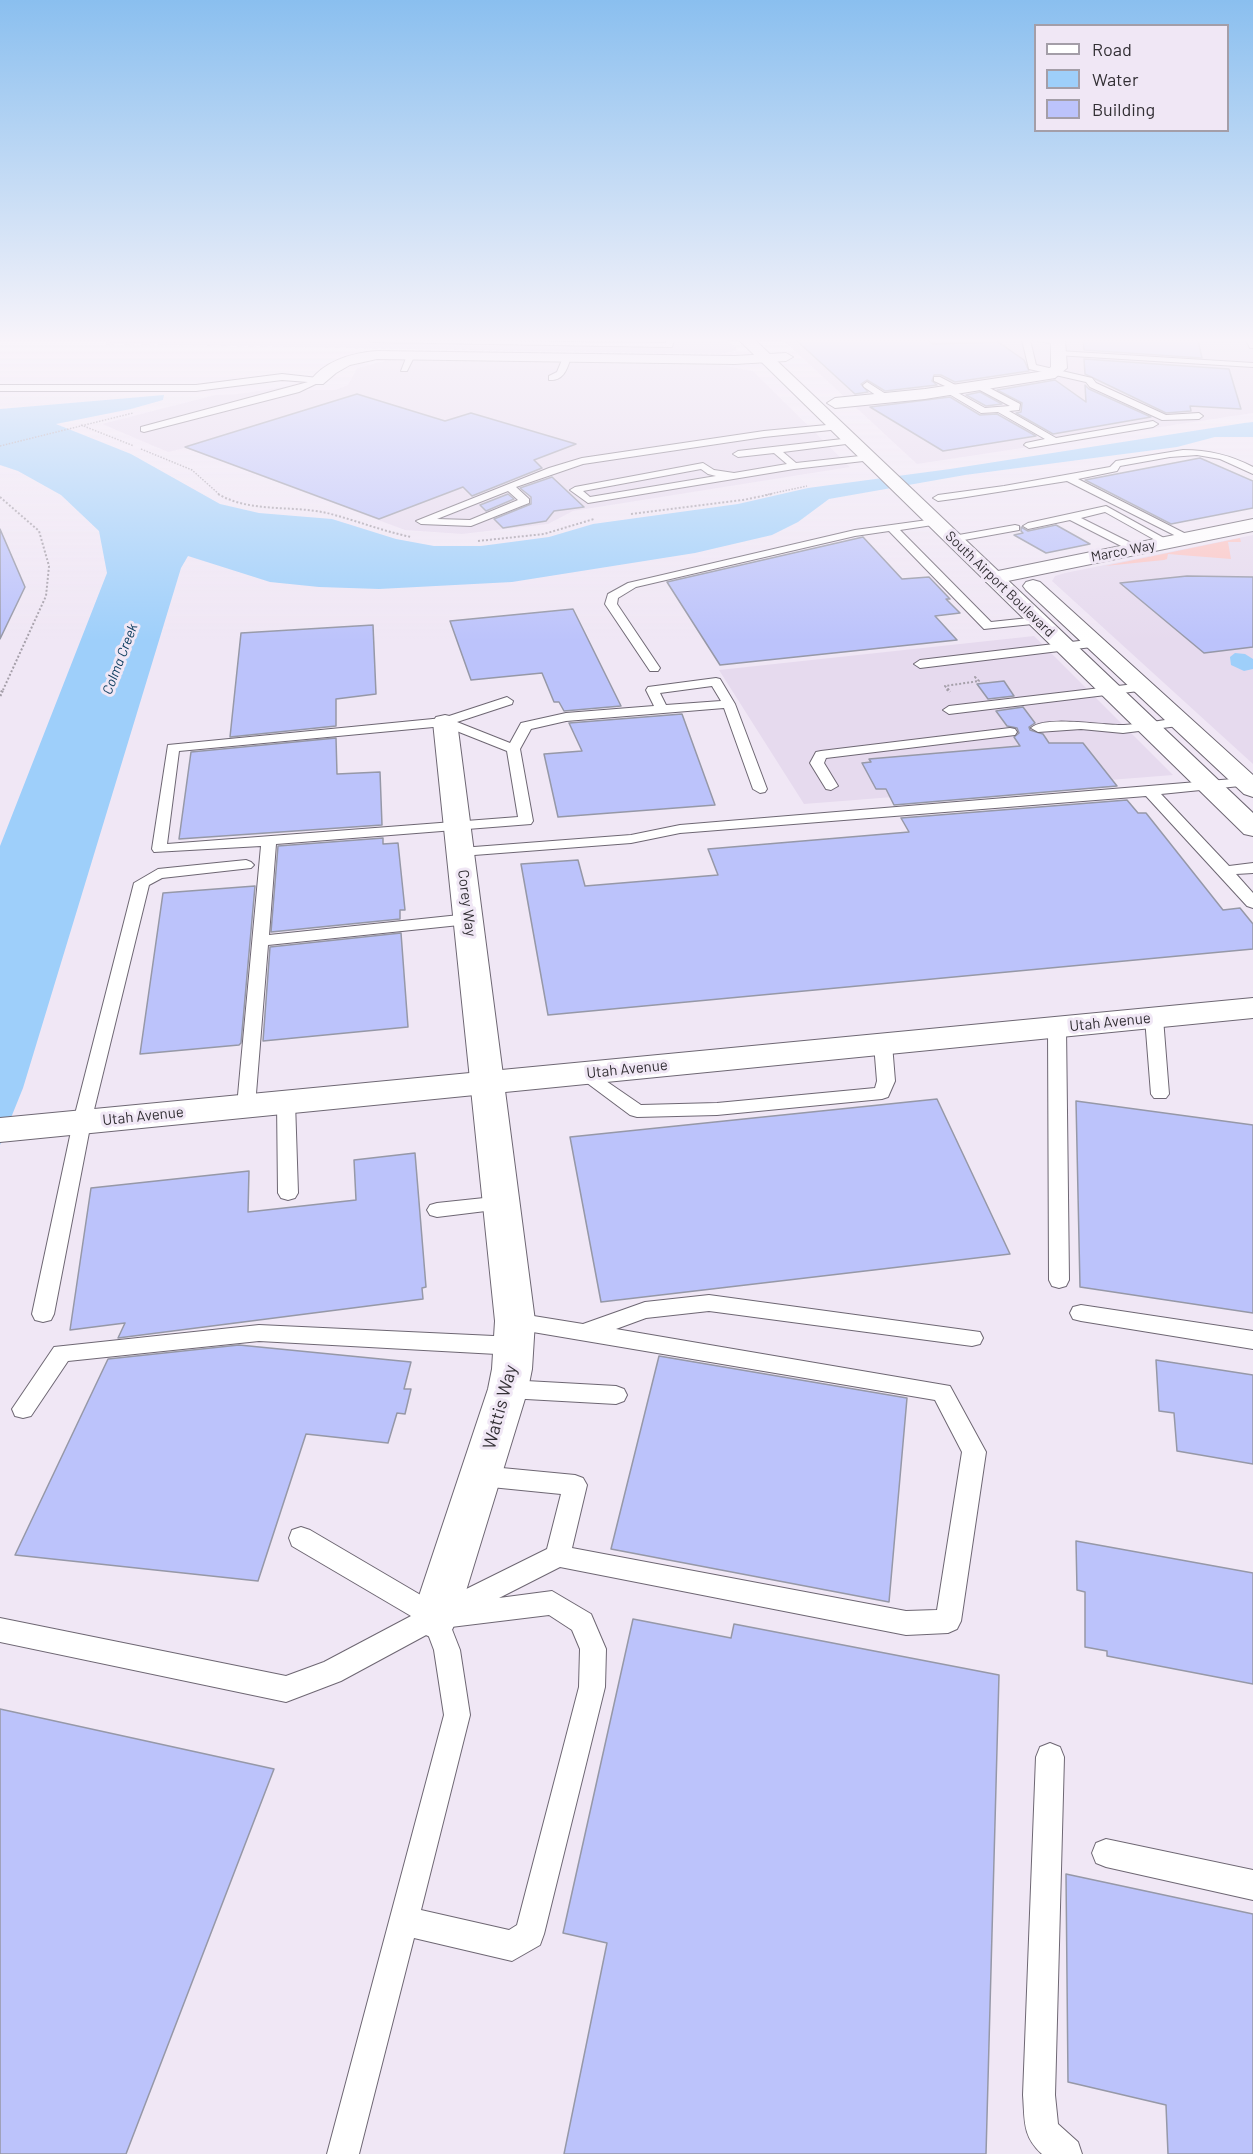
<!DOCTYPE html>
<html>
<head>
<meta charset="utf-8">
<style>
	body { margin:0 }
	#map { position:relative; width:1253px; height:2154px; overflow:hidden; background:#f0e7f5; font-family:Barlow,sans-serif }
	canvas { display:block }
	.legend { position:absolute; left:1034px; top:24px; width:195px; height:108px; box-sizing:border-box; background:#f0e7f5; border:2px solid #a49ea8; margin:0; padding:8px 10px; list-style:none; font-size:18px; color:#333035 }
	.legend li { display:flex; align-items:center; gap:12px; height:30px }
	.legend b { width:30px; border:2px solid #a49ea8 }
</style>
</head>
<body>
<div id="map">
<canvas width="1253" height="2154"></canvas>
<ul class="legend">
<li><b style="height:8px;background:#fff"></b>Road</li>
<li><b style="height:16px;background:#9ecffa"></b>Water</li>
<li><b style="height:16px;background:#bcc3fb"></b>Building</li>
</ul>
</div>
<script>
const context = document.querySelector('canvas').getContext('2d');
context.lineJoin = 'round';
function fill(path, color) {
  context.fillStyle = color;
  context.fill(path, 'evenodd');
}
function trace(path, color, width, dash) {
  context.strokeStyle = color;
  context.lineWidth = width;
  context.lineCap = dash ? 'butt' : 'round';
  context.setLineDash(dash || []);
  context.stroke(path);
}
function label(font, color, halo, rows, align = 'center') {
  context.font = font + ' Barlow,sans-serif';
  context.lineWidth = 6;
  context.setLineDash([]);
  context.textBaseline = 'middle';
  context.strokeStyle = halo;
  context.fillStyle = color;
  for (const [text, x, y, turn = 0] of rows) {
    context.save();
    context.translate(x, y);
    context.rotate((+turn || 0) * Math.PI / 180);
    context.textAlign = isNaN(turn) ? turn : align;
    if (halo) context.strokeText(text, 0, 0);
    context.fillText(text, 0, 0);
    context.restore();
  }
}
fill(new Path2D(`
	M110,340h618l9,9 -2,2 -16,3 -614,-10z
	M783,340h470v73l-336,51z
	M388,360l332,5 33,6 97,96 -277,44 -25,13 -86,10 -57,-4 -220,-82 -17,4 -66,-28 113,-29 23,-1 51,-8 12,4h34l13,-5 9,-17z
	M1253,535v229l-201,-183 3,-5 10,-3z
	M1034,636l139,139 -369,29 -85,-134z`), '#e6daee');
fill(new Path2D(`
	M1240,538l1,4h-13l3,17 -63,-5 -1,5 -3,1 -59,6z`), '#fbc5c3');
fill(new Path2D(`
	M164,395l-1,5 -32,9 -75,15 75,30 89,50 39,9 73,6 64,20 38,7h47l68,-9 44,-13 145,-20 70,-16 142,-19 294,-46 9,-1v15h-38l-38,10 -212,28 -136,24 -31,23 -26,13 -77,18 -183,29 -133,7 -60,-2 -49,-5 -82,-26 -7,12 -158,520 -23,57v-299l107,-273 -8,-42 -38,-36 -43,-24 -18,-6v-56z
	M1235,653l10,1 8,5v10l-9,2 -13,-6 -1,-8z`), '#9ecffa');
const building = new Path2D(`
	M796,340h132l5,4 65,-2 26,18 5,11 -74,11 -14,-7h-7l-2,6 5,4 -52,6 -18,-11 -6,4 7,8 -13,2z
	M1083,340h115l4,18 -118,-8z
	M1084,359l145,10 12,40 -51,-3 1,5 -25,2 -81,-39z
	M1055,380l31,22 -1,-17 4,4 62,28 -98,17 -37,-21 5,-1 1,-9 -25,-13z
	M980,392l22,12 -16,2 -20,-11z
	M357,394l88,27 26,-8 105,31 -42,16 8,8 -70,28 -9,-9 -84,32 -194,-72z
	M950,397l30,18 17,-1 39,22 -93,15 -73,-44z
	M1200,458l53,23v27l-82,16 -86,-44z
	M552,477l32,30 -30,4 -8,10 -43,7 -9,-9 37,-15v-7l-11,-9z
	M508,494l6,5 -28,12 -6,-6z
	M1056,525l34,19 -44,9 -32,-18 9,-2 -2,-2v-4l7,4z
	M0,529l25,58 -25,52z
	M863,537l39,42 27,-2 21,22h-4l14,14 -25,3 22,24 -237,25 -53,-83z
	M1187,576l66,1v70l-49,6 -84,-70z
	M573,609l48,97 -57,5 -5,-9h-5l-12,-29 -71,7 -21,-59z
	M373,625l3,69 -40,5v27l-106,11 11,-104z
	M1004,681l10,15 -26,3 -11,-15z
	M1023,707l12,16 -6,4 1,3 13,4 6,9h34l34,43 -223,19 -8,-16h-10l-14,-26 9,-1 -2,-3 151,-13 -6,-9 5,-4 -2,-5 -10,-2 -11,-15z
	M682,714l33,91 -157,12 -14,-63 38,-3 -13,-28z
	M336,738l1,36 43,-2 2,53 -203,14 12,-87z
	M1127,800l11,13h8l77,97 17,-2 13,16v25l-705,66 -27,-151 57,-4 7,26 133,-11 -10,-26 201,-17 -8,-14z
	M383,838v6l15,-1 7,67h-5v9l-129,13 7,-86z
	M255,886l-14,157 -2,2 -99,9 23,-161z
	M401,933l7,94 -145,14 7,-94z
	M937,1099l73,155 -409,48 -31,-165z
	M1076,1101l177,24v188l-173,-26z
	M415,1153l11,134 -4,1 1,11 -305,39 7,-15 -55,7 21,-142 158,-17 -1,41 108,-12 -2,-40z
	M239,1345l172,17 -7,27h7l-6,25 -8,-1 -9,30 -82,-9 -48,147 -243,-26 93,-196z
	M659,1356l248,42 -18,204 -278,-53z
	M1156,1360l97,15v89l-76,-13 -3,-38 -15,-2z
	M1076,1541l177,32v111l-146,-28v-5l-22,-4v-55l-8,-2z
	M633,1619l98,19 3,-14 265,51 -13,479h-422l43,-211 -44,-10z
	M0,1709l274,60 -148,385h-126z
	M1066,1874l187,40v240h-85l-2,-49 -98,-23z`);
fill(building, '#bcc3fb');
trace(building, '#9698a7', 1.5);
const service = new Path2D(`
	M369,340l297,3v-3h8l-2,7h-3l-296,-5z
	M1022,340h8l6,25 56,13 4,5 70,32 33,-2 4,3 -4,3 -37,1 -72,-33 -4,-5 -57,-13z
	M1031,340h30l1,2 -4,2z
	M1246,340h7v8h-3z
	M1059,351l194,12v4l-197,-12 -1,-2z
	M408,353l7,2 -8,16h-6z
	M564,355l7,2c-4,12 -7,24 -22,23v-4l8,-4z
	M282,374l36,4 4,3 -23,11 -155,40 -3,-1v-4l167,-45 -26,-2 -86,11h-196v-6h196z
	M934,377h6l23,12 -7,2 -22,-10z
	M867,382l22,14v4h-6l-19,-13 -1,-2z
	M976,384h6l38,20 -1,6 -10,1 47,27 97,-17 5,3 -5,3 -124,21 -5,-3 2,-2 19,-4 -47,-27 -17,1 -37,-22 7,-2 34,19 25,-2 -34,-18z
	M837,424l5,3 -2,2 -76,8 -181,27 -67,23 13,12v4l-58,23 -50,-2 -5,-3 133,-53 33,-10 182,-27zM508,491l10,9 -48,20 -33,-1z
	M851,438l3,1v4l-71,9 13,11 73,-8 3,1v4l-78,9 -206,34 -18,-13 5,-3 128,-24 11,7 20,3 53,-9 -13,-11 -36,4 -5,-3 5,-3zM701,469l7,5 8,2 -126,21 -7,-6z
	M1183,450c26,0 47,5 70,17v7l-33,-15 -23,-4 -27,2 -50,9 -3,5 -39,8 114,58v4l-4,1 -121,-61 -107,17 -22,3 -5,-3 5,-3 66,-9 106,-19 6,-6z
	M1106,506l67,37 -5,3 -4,-1 -59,-33 -24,6 58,29v4h-8l-61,-31 -42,9 -5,-3 5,-3z
	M935,519l5,3 -1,2 -39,6 91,92 47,-5 6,4 -2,2 -58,6 -95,-98 -34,5 -219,51 -18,11 -1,6 43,64 -2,3h-8l-45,-67 3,-10 20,-11 227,-53z
	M1015,525l4,1v4l-66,12 -5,-3 5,-3z
	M1096,639l6,4 -2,3 -180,22 -6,-4 6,-4z
	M716,678l4,1 15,25 32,85 -2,3 -5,1 -7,-4 -29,-81 -158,13 -35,8 -11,20 13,72 -2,3 -255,20 -7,91 200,-21 8,5 -8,5 -201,21 -13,161 -2,4 -7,2 -7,-2 -2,-4 24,-260 -107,6 -2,-3 16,-104 275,-27 64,-21 6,4 -1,3 -55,18 53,21 11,-20 45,-10 88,-7 -8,-16 2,-3zM712,686l9,15 -55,4 -6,-12zM444,726l63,25 11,66 -351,27 12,-93z
	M1143,683l6,4 -2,3 -198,24 -6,-4 6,-4z
	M1181,718l7,4 -2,3 -63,8 -42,-4 -43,3 -7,-4c14,-13 74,-2 93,-3 19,-1 38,-5 57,-7z
	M1010,728l5,1 2,3 -2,3 -189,23 -2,5 14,23 -7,4 -5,-1 -16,-26 6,-11 5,-1z
	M1245,778l7,4 -2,3 -89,9 68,72 24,-3v10l-17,1 17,19v15l-6,-2 -101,-110 -466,37 -49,10 -170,13 -7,-4 7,-4 170,-13 49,-10z
	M246,860l5,2 3,3 -3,3 -89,10 -13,7 -58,237 -37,192 -3,6 -8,2 -8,-2 -3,-6 41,-192 61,-239 24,-14z
	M1154,1013l6,1 3,4 6,76 -3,4h-12l-3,-4 -6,-76 3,-4z
	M1057,1022l6,1 3,4 3,253 -3,6 -7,2 -7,-2 -3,-6 -1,-253 3,-4z
	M883,1038l6,2 3,4 3,37 -7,16 -6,2 -165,16 -80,2 -7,-2 -55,-41 3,-4h12l51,35 76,-2 158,-15 2,-7 -3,-37 3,-4z
	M286,1096l6,2 3,4 3,91 -3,5 -7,2 -7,-2 -3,-5 -1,-91 3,-4z
	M503,1196l7,2 3,5 -3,5 -73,9 -7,-2 -3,-5 3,-5 7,-2z
	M709,1295l271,37 3,6 -3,6 -8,2 -263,-35 -63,7 -30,11 334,57 36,66 -25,169 -4,8 -9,4 -42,2 -346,-68 -61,31 53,-7 39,23 15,35 -1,38 -61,247 -4,11 -28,16 -98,-23 -55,216h-32l117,-439 -10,-65 -6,-16 -87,47 -55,21 -286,-60v-24l286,58 38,-14 87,-46 -119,-70 -3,-8 3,-8 9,-3 9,3 126,74 111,-55 14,-55 -80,-8 -8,-3 -4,-7 4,-7 8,-3 94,9 8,3 4,7 -15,63 334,63 31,-1 25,-158 -27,-52 -420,-71 -8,-2 -3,-6 3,-6 8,-2 68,11 62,-22zM549,1615l23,15 8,19 -1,38 -62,238 -8,5 -88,-20 49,-195 -10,-65 -9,-23z
	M1081,1305l172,26v18l-172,-28 -8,-2 -3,-6 3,-6z
	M259,1325l256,12 8,3 3,6 -3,6 -8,3 -256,-14 -191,20 -37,55 -8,2 -8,-2 -3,-7 42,-62z
	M508,1380l108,6 8,3 3,6 -3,6 -8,3 -108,-6 -8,-3 -3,-6 3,-6z
	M1050,1743l10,4 4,10 -9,338 3,29 20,18 4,12h-40c-20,-18 -17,-34 -19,-59l13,-338 4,-10z
	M1106,1839l147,31v30l-147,-33 -10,-4 -4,-10 4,-10z`);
const minor = new Path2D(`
	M1051,340h14l2,28 -12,10 -130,21 -90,9 -8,-5 8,-5 90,-9 120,-18 6,-4z
	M377,351l358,5 51,-3 7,4 -7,4 -51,3 -358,-5 -27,6 -14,8 -13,11h-10l-3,-3c16,-21 42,-28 67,-30z
	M1253,519v12l-260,53 -7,-2 -3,-4 3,-4 7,-2z
	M445,715l9,2 3,5 78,599 -3,48 -4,20 -70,228 -7,15 -16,7 -16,-7 -7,-15 76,-228 4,-20 3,-48 -62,-599 3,-5z`);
const tertiary = new Path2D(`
	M739,340h16l498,473v23l-9,-2z
	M1033,580l7,2 213,193v22l-9,-3 -218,-204 -3,-4 3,-4z
	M1253,998v20l-1253,124v-24z`);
trace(service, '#6e6773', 2);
trace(minor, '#6e6773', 2);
trace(tertiary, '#6e6773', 2);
trace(new Path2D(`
	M81,425l53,21
	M0,446l133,-33
	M141,449l51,21 28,25
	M765,495l42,-9`), '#a59fa9', 1.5, [1.5, 1.5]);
trace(new Path2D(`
	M218,494c32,19 74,11 109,19 28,7 55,18 84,24
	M0,497l39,34 10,35 -3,30 -43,94
	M631,514l112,-14 29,-6
	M478,541l66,-7 50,-15
	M949,690l-4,-4 34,-5 -4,-4h2`), '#a59fa9', 2, [2, 2]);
trace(new Path2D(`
	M947,689l3,3
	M0,696l3,-7`), '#a59fa9', 3, [2, 2]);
fill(service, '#fff');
fill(minor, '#fff');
fill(tertiary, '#fff');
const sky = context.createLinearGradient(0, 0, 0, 642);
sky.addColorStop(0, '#8abfef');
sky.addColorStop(0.53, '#f8f4fa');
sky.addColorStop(1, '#f8f4fa00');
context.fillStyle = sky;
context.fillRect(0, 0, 1253, 642);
label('14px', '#333035', '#f0e7f5', [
	["Marco Way",1123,551,-11],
	["South Airport Boulevard",1000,584,44]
]);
label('italic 14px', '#0c3c5e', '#f0e7f5', [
	["Colma Creek",120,659,-69]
]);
label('15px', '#333035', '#f0e7f5', [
	["Corey Way",467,903,83],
	["Utah Avenue",1110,1022,-6],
	["Utah Avenue",627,1069,-6],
	["Utah Avenue",143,1116,-6]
]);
label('18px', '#333035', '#f0e7f5', [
	["Wattis Way",500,1407,-75]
]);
</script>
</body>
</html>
